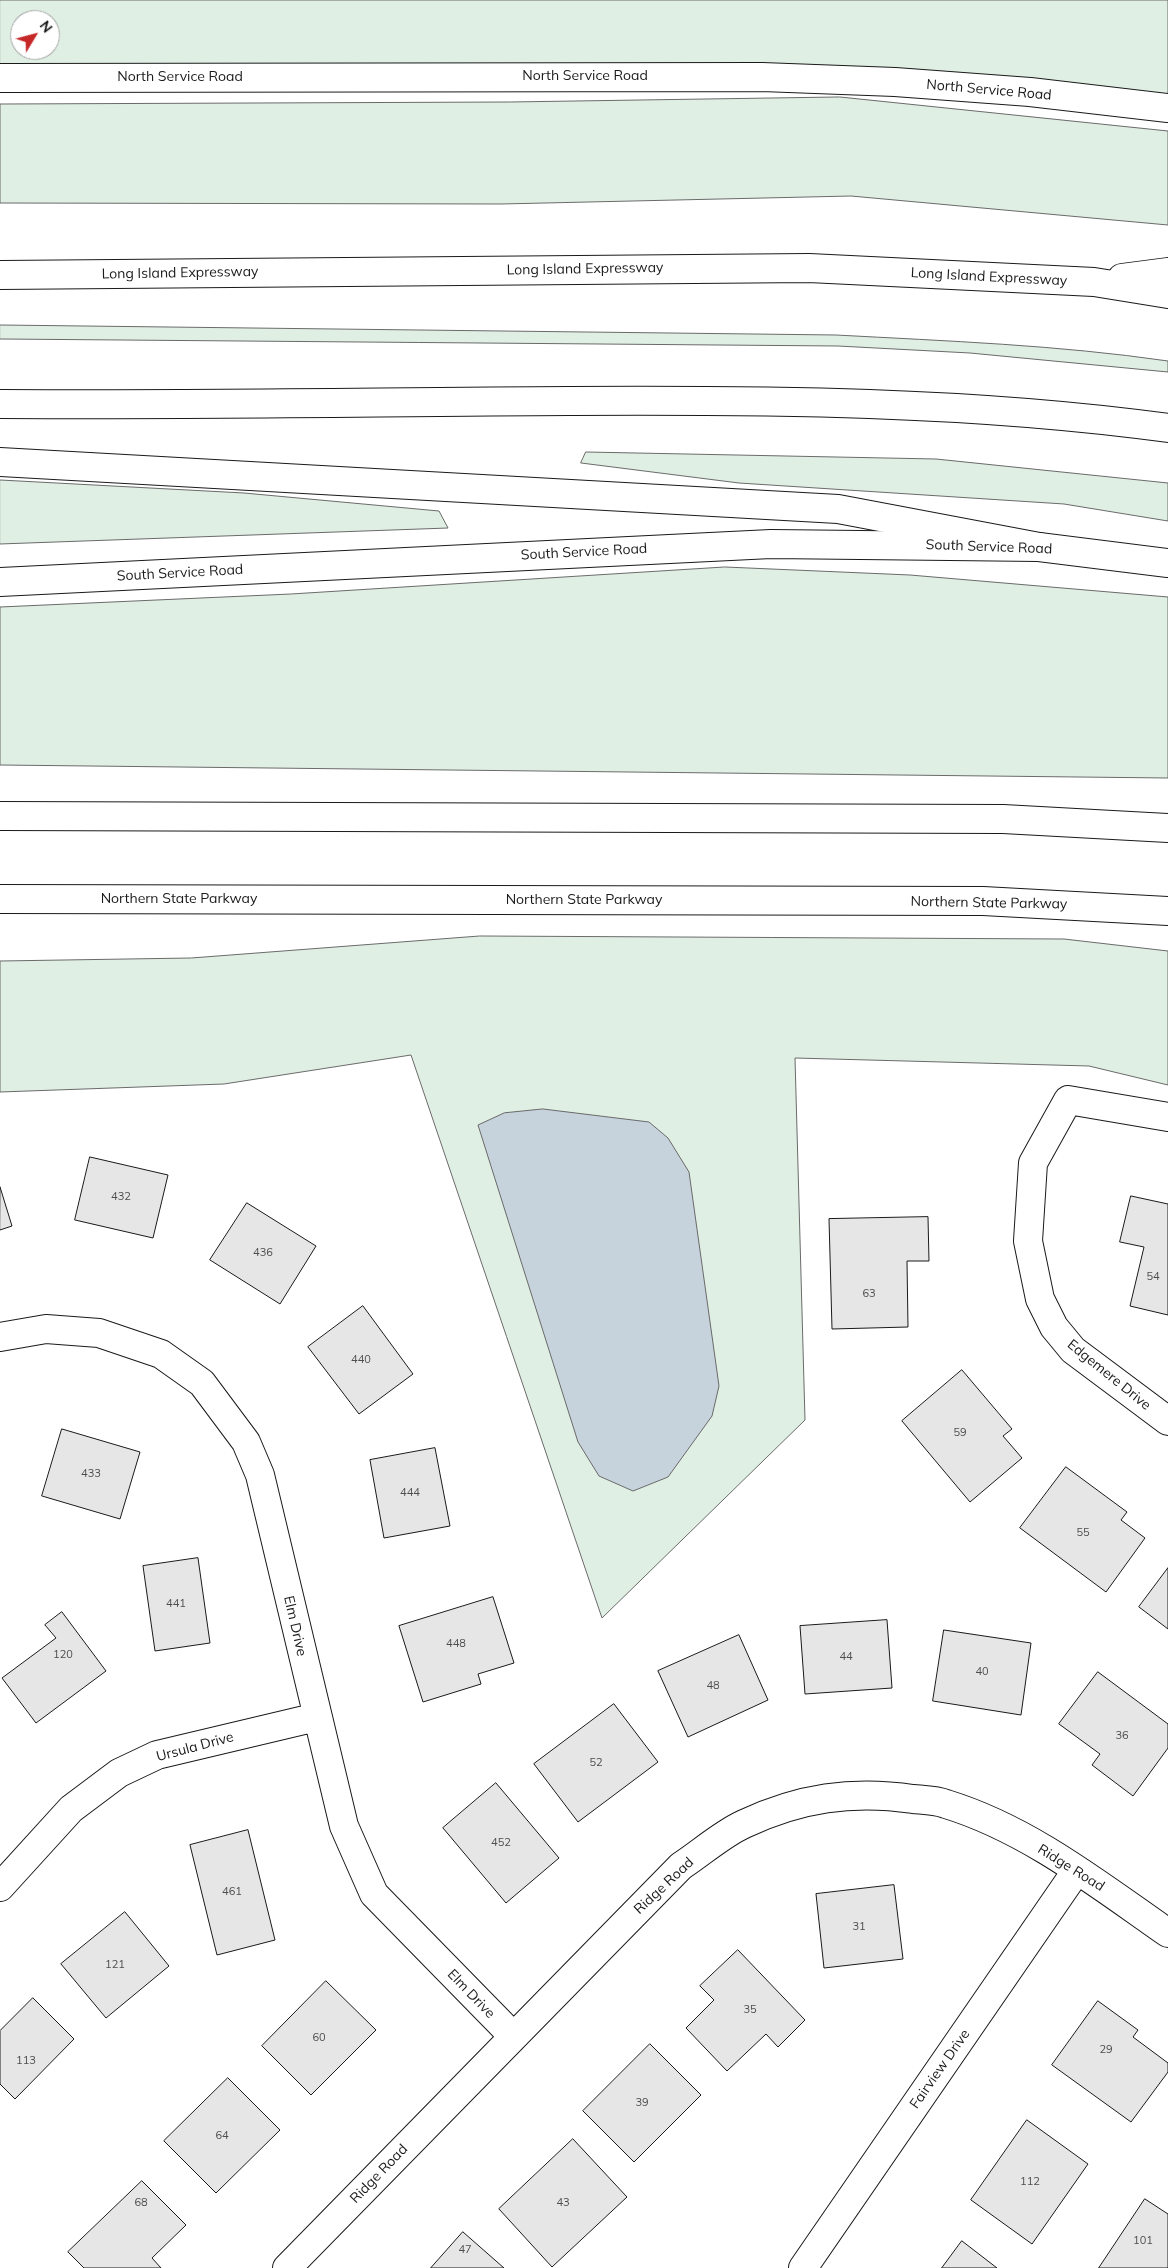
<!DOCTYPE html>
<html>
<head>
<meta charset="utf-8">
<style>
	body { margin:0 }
	#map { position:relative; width:1168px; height:2268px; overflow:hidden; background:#fff; font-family:Mulish,sans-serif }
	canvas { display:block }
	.north { position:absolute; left:10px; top:10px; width:50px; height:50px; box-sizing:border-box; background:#fff; border:1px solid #a3a3a3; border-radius:50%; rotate:53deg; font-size:14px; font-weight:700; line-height:20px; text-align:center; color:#1a1a1a }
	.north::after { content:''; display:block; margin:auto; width:18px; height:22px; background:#c62828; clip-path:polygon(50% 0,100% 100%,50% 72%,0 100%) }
</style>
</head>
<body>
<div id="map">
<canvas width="1168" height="2268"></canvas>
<div class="north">N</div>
</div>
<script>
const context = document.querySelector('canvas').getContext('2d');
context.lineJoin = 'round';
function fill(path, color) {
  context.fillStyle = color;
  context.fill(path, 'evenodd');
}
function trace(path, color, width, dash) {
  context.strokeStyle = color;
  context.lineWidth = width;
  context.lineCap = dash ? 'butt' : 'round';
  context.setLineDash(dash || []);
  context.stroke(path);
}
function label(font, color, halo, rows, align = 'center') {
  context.font = font + ' Mulish,sans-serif';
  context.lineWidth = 4;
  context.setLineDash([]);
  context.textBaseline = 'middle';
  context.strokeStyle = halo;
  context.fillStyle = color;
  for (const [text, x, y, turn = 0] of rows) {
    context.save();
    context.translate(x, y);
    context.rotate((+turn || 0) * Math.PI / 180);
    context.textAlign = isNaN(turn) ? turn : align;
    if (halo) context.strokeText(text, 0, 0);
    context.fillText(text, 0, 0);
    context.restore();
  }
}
const green = new Path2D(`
	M0,0h1168v108l-138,-16 -1030,-14zM20,20h30v30h-30z
	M840,97l328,34v94l-317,-29 -350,8 -501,-1v-99l510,-2z
	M0,325l836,10c111,6 222,10 332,26v11l-198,-19 -132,-7 -838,-7z
	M586,452l350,7 232,24v38l-104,-17 -325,-21 -158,-20z
	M0,480l244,13 195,18 9,17 -448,16z
	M725,567l185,8 258,22v181l-1168,-13v-158l291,-13z
	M480,936l584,3 104,12v134l-79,-19 -294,-8 10,362 -203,198 -191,-563 -187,29 -224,8v-131l191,-3z`);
fill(green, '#e0efe3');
trace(green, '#6a6a6a', 1);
const water = new Path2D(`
	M543,1109l106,13 19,16 21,34 30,214 -7,30 -44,61 -35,14 -34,-15 -21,-34 -100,-317 26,-12z`);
fill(water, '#c6d2dc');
trace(water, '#6a6a6a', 1);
const building = new Path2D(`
	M90,1157l78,18 -15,63 -78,-18z
	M0,1187l12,39 -12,4z
	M1131,1196l37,8v111l-38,-9 14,-59 -24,-5z
	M247,1203l69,43 -36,58 -70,-44z
	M928,1217l1,44h-22l1,66 -76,2 -3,-110z
	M363,1306l50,68 -54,40 -51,-67z
	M962,1370l50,59 -9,7 19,22 -52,44 -68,-81z
	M62,1429l78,23 -20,67 -78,-23z
	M435,1448l15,78 -66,12 -14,-78z
	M1066,1467l61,45 -6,8 24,18 -39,54 -86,-64z
	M198,1558l12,85 -55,8 -12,-85z
	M1168,1568v61l-29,-22z
	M493,1597l21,66 -36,11 3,10 -58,18 -24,-76z
	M62,1612l44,59 -70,52 -34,-45 54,-40 -11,-13z
	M887,1620l5,68 -87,6 -5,-68z
	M944,1630l87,13 -10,72 -88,-14z
	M739,1635l29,65 -80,37 -30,-66z
	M1098,1672l70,52v24l-35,48 -41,-31 8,-11 -41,-30z
	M614,1704l44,58 -80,60 -44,-58z
	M496,1783l63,75 -53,45 -63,-75z
	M248,1830l27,110 -58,15 -27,-110z
	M894,1885l9,74 -79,9 -8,-74z
	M125,1912l44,54 -63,52 -45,-54z
	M738,1950l67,70 -27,27 -12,-13 -39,37 -41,-43 28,-28 -14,-14z
	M326,1981l50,49 -65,65 -49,-49z
	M33,1998l41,41 -59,60 -15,-15v-53z
	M1098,2001l40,29 -5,7 35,26v9l-37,50 -79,-57z
	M650,2044l51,51 -67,67 -51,-51z
	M228,2078l52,52 -64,63 -52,-52z
	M1027,2120l61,44 -56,80 -61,-44z
	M573,2139l54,58 -75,70 -53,-58z
	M142,2181l44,44 -34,33 9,10h-77l-16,-16z
	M1145,2199l23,15v54h-69z
	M463,2232l41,36h-73z
	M962,2241l35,27h-55z`);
fill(building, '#e6e6e6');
trace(building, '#1a1a1a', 1);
const minor = new Path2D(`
	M1168,1117l-100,-17 -35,63 -5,78 12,58 14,28 19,23 95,71
	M0,1337l46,-8 53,4 62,21 41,29 44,59 14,33 84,351 30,68 139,142
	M0,1887l71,-78 48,-36 38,-18 160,-38
	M287,2268l394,-402c20,-13 41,-32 63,-42 55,-26 108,-34 169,-25 11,1 23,1 33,5 82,25 153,81 222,129
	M803,2268l274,-398`);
const secondary = new Path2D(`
	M0,78l762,-1 133,5 135,10 138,16
	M0,582l771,-38 268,3 129,16`);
const motorway = new Path2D(`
	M0,275l809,-7 285,14 74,12
	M1122,278l46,-6
	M0,404c190,1 380,-2 570,-3 200,-1 399,0 598,27
	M0,462l838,47 201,38
	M0,816l1003,3 165,9
	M0,899l983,2 185,10`);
trace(minor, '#1a1a1a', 30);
trace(secondary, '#1a1a1a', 30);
trace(motorway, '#1a1a1a', 30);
trace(minor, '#fff', 28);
trace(secondary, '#fff', 28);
trace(motorway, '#fff', 28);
label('11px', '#4d4d4d', null, [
	["432",121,1197],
	["436",263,1253],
	["54",1153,1277],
	["63",869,1294],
	["440",361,1360],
	["59",960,1433],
	["433",91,1474],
	["444",410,1493],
	["55",1083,1533],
	["441",176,1604],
	["448",456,1644],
	["120",63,1655],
	["44",846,1657],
	["40",982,1672],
	["48",713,1686],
	["36",1122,1736],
	["52",596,1763],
	["452",501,1843],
	["461",232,1892],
	["31",859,1927],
	["121",115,1965],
	["35",750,2010],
	["60",319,2038],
	["29",1106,2050],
	["113",26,2061],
	["39",642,2103],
	["64",222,2136],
	["112",1030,2182],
	["68",141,2203],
	["43",563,2203],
	["101",1143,2241],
	["47",465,2250]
]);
label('14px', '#1a1a1a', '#fff', [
	["North Service Road",585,76],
	["North Service Road",180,77],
	["North Service Road",989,90,5],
	["Long Island Expressway",585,269,-1],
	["Long Island Expressway",180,273,-1],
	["Long Island Expressway",989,277,3],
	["South Service Road",989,547,2],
	["South Service Road",584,552,-3],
	["South Service Road",180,573,-3],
	["Northern State Parkway",179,899],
	["Northern State Parkway",584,900],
	["Northern State Parkway",989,903,1],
	["Edgemere Drive",1109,1375,39],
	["Elm Drive",295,1626,77],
	["Ursula Drive",195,1747,-15],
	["Ridge Road",1071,1868,32],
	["Ridge Road",664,1886,-43],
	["Elm Drive",471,1994,46],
	["Fairview Drive",940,2069,-55],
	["Ridge Road",379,2174,-46]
]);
</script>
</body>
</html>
